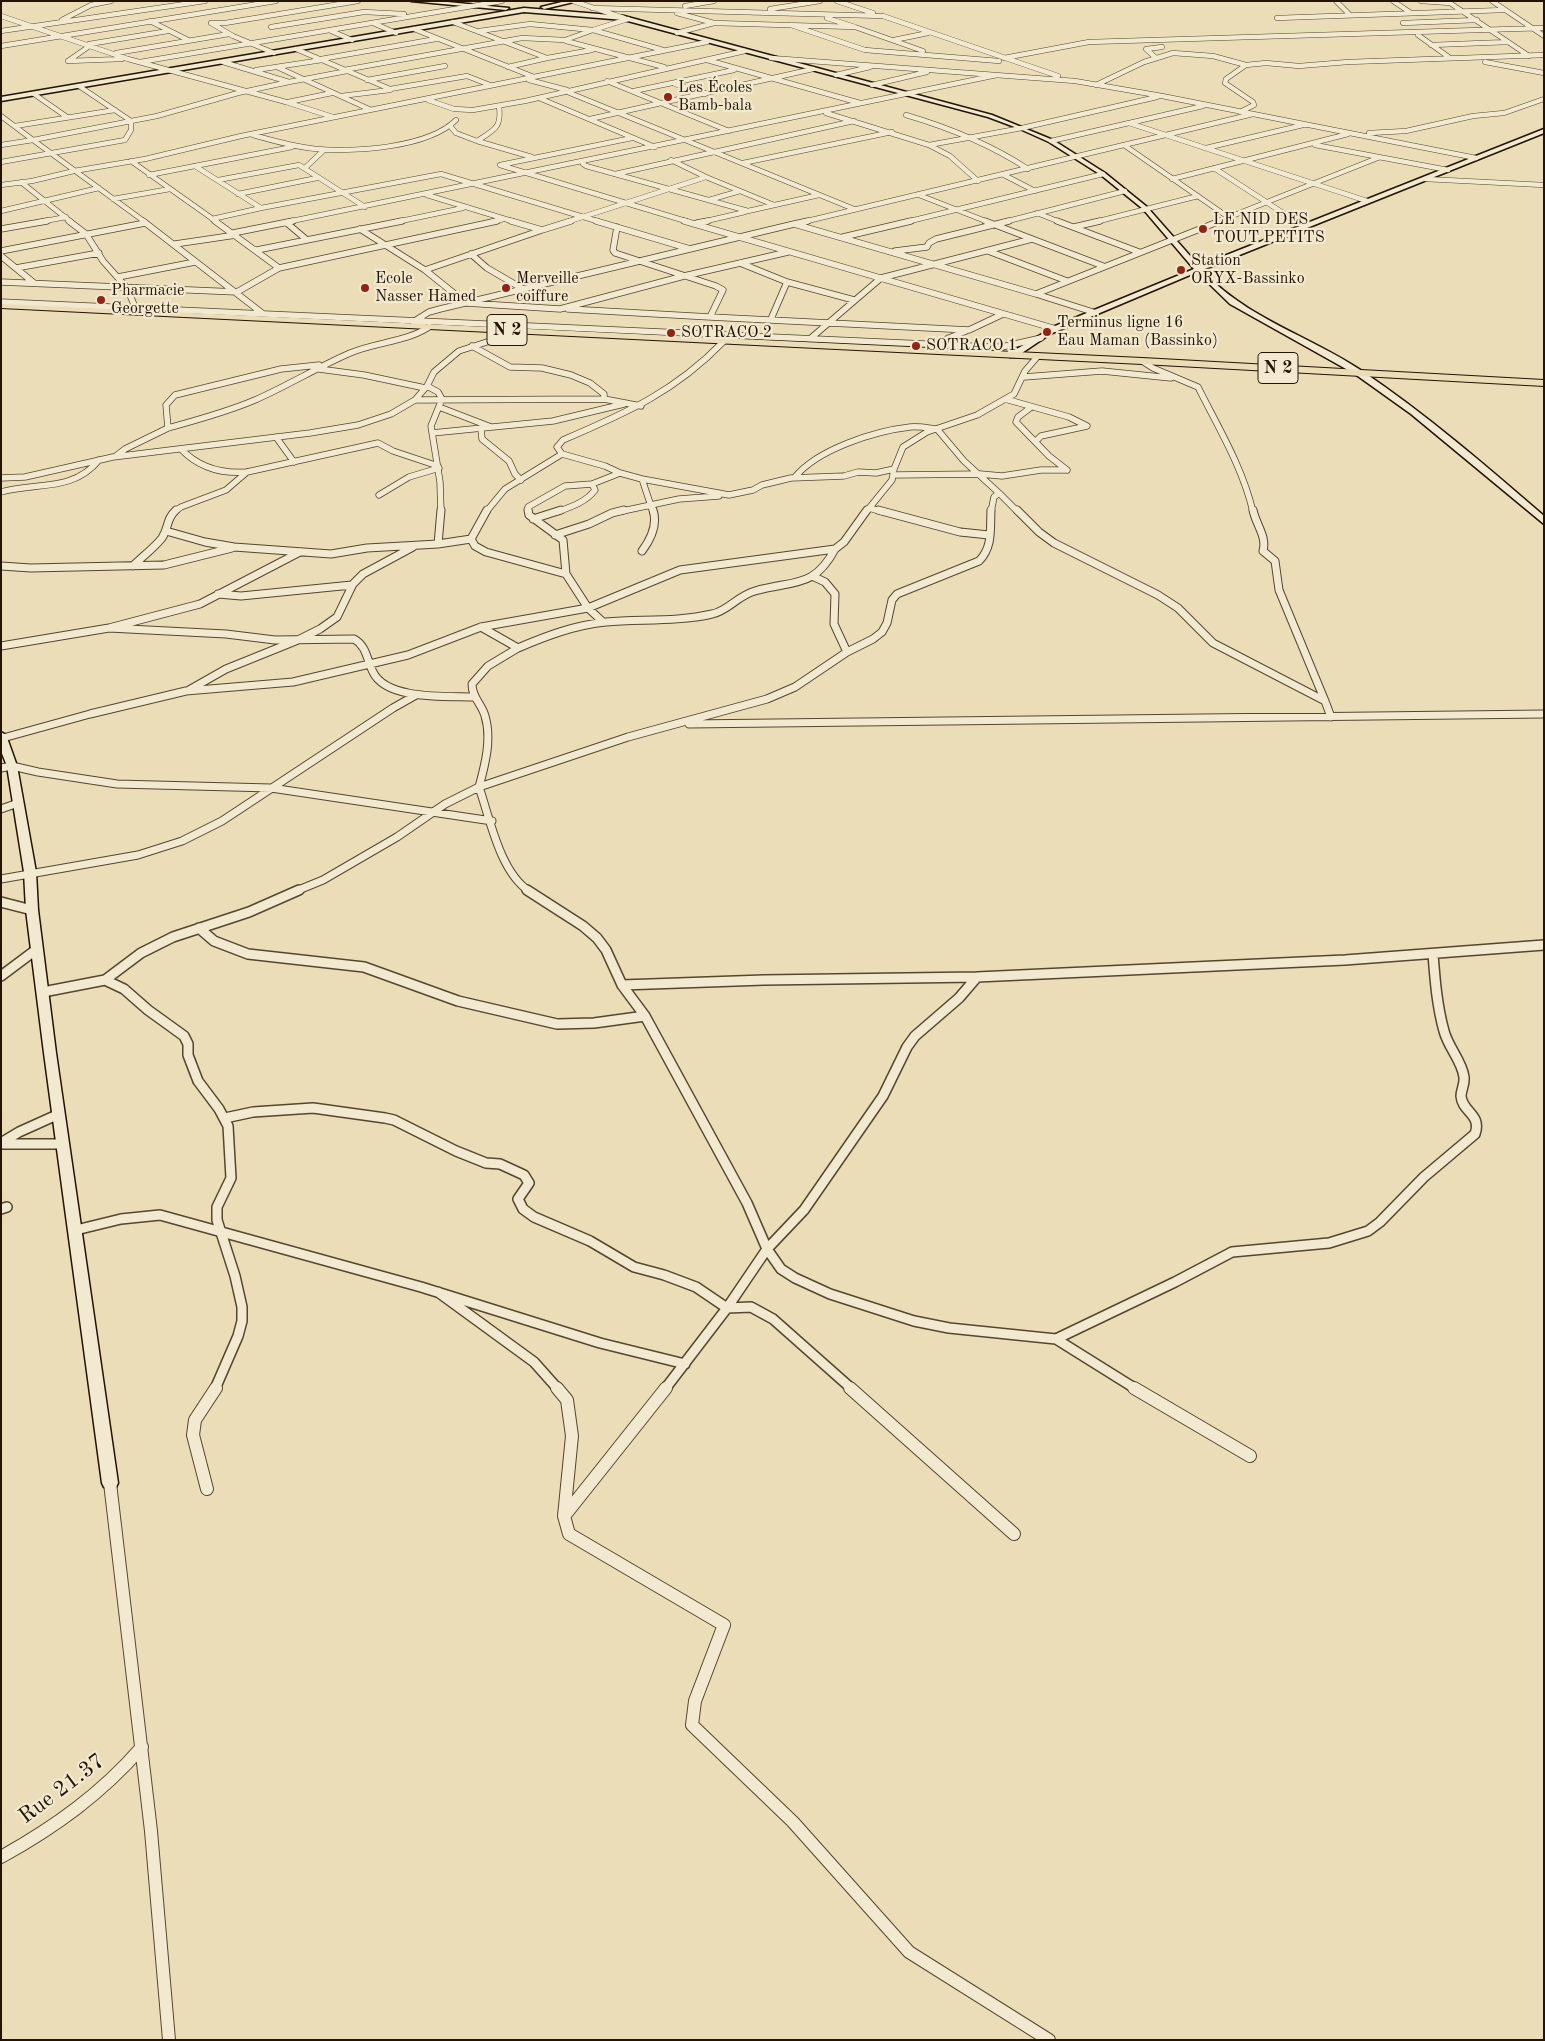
<!DOCTYPE html>
<html>
<head>
<meta charset="utf-8">
<style>
	body { margin:0 }
	#map { position:relative; width:1545px; height:2041px; overflow:hidden; background:#ebddb7; font-family:"Old Standard TT",serif }
	canvas { display:block }
	.frame { position:absolute; inset:0; border:2px solid #231300; pointer-events:none }
</style>
</head>
<body>
<div id="map">
<canvas width="1545" height="2041"></canvas>
<div class="frame"></div>
</div>
<script>
const context = document.querySelector('canvas').getContext('2d');
context.lineJoin = 'round';
function trace(path, color, width, dash) {
  context.strokeStyle = color;
  context.lineWidth = width;
  context.lineCap = dash ? 'butt' : 'round';
  context.setLineDash(dash || []);
  context.stroke(path);
}
function fill(path, color) {
  context.fillStyle = color;
  context.fill(path, 'evenodd');
}
function label(font, color, halo, rows, align = 'center') {
  context.font = font + ' "Old Standard TT",serif';
  context.lineWidth = 4.5;
  context.setLineDash([]);
  context.textBaseline = 'middle';
  context.strokeStyle = halo;
  context.fillStyle = color;
  for (const [text, x, y, turn = 0] of rows) {
    context.save();
    context.translate(x, y);
    context.rotate((+turn || 0) * Math.PI / 180);
    context.textAlign = isNaN(turn) ? turn : align;
    if (halo) context.strokeText(text, 0, 0);
    context.fillText(text, 0, 0);
    context.restore();
  }
}
const streetFar4 = new Path2D(`
	M573,1l51,17
	M837,1l36,12
	M1336,1l14,14
	M1393,1l18,12
	M1421,1l29,2 79,53
	M1492,1l52,35
	M685,6l29,-5
	M592,8l291,8 175,60
	M770,9l50,-8
	M677,13l37,10 -37,10
	M1,16l127,43 158,43 47,15
	M1277,18l227,-8
	M62,20l29,-15 20,-4
	M150,21l38,19
	M453,22l94,36 -39,9
	M211,23h14l133,-22
	M211,23l22,13 41,17
	M373,23l23,10
	M714,23l141,4 -28,-9
	M1403,23l74,-3
	M791,25l74,25 134,11
	M271,27l93,-15 40,2
	M855,27l68,24
	M414,29l120,48
	M329,30l23,10
	M1,31l204,-30
	M479,31l51,-7 63,6 35,-11
	M1418,35l32,23
	M894,40l34,-7
	M566,41l98,26
	M89,44l79,-13
	M1431,45l77,-3
	M1,46l275,-45
	M296,49l94,40 77,-13 23,9
	M116,53l113,-19
	M547,58l45,-8
	M771,58l304,23 87,15 314,62
	M1004,58l85,-16 455,-14
	M1156,58l-10,-9 16,-2
	M321,59l115,-20
	M707,60l153,43
	M68,61l54,-2
	M68,61l23,-16
	M140,62l362,-61
	M223,62l66,20 58,-11
	M1485,62l59,11
	M277,67l94,43
	M256,70l66,-10
	M344,70l178,-32 43,2 28,-10 70,20
	M836,75l34,-8
	M367,80l78,-14
	M529,80l38,10
	M607,81l122,50
	M675,84l30,10
	M872,85l55,-13
	M1096,85l48,-23 29,-9 40,3 33,9 20,-2 33,3 49,-4 196,-7
	M79,86l52,35
	M565,91l289,118
	M634,91l100,-21
	M34,94l33,23
	M341,96l49,-6
	M539,98l116,49
	M428,100l26,9 19,1 52,-9 220,-50
	M288,102l44,-9
	M499,106c3,22 -5,24 -22,35l55,16
	M1240,112l14,-7 -1,-3 -28,-19 1,-4 20,-14
	M826,113l103,32
	M906,115c44,13 84,29 122,54
	M1,116l32,24 124,-24 81,-23 51,-11
	M590,119l223,-50
	M1129,123l238,78
	M15,126l100,-16
	M451,127l5,6 21,8
	M1369,133l37,-2 67,-15 31,-3 40,-14
	M253,135c21,6 42,12 64,14 38,3 111,-1 139,-29
	M632,138l-132,27 189,57
	M1051,141l152,-35
	M1,145l32,-5 112,82
	M1124,145l104,72
	M1315,145l133,25
	M1206,148l97,-23
	M131,161l86,61
	M1,162l124,-22 6,-10v-9
	M584,162l-1,2 3,2 29,8 239,-53
	M743,163l149,-31
	M195,166l66,42 180,-34 159,48
	M305,168l19,-18
	M1214,168l83,54
	M615,174l133,37 71,-16
	M149,175l143,-28
	M1004,175l31,16
	M706,177l68,28
	M1172,179l176,-45
	M1425,179l119,6
	M218,180l81,-15 66,42
	M978,181l-28,-25 -21,-11 93,-17 135,-31
	M21,182l50,40
	M1,185l31,-4 42,-10 71,-12 96,-23 466,-94
	M238,194l79,-16
	M427,195l88,27
	M919,195l69,27
	M113,199l57,-10
	M709,200l31,-9
	M1,211l98,-23
	M1037,213l23,9
	M212,219l49,-11
	M40,222l26,-5
	M287,222l710,-147
	M396,222l67,-14
	M491,222l13,-3
	M567,222l139,-45 -35,-17
	M702,222l43,-10
	M803,222l450,-108
	M906,222l197,-48
	M1004,222l121,-31
	M1095,222l103,-26
	M1217,222l163,-65`);
const streetFar3 = new Path2D(`
	M69,221l17,13 17,27 24,27 8,19
	M143,221l119,92
	M511,221l31,9 29,-9
	M596,221l94,28
	M684,221l372,108
	M808,221l-14,3 242,70 184,-73
	M985,221l118,45
	M1057,221l82,31
	M1296,221l8,5
	M697,223l11,-2
	M288,224l19,16 95,-19
	M617,227l-4,23 2,3 101,33 7,4 -13,27 259,13 34,-16
	M1074,227l26,-6
	M1,229l46,-8
	M360,229l65,41 117,-40
	M233,233l60,-12
	M843,237l68,-16
	M175,244l61,-9
	M257,250l50,-10
	M1,251l144,-28
	M895,251l32,-4 2,-4 7,-4 73,-18
	M988,251l79,30
	M471,254l16,14 36,21
	M1,256l33,27
	M740,263l47,19 67,18
	M16,268l83,-15
	M279,268l218,-47
	M425,270l41,33 94,6 124,-33 104,-24
	M118,277l77,-15
	M1,282l236,10 42,-24 -64,-47
	M1036,294l60,19
	M1,302l990,45h11l39,-9
	M568,309l142,8
	M771,319l16,-37
	M413,322l16,-10 11,-3 354,-85
	M811,338l70,-60 151,-39
	M724,341c-49,51 -98,72 -161,99l-6,7 5,7 43,12 15,7 22,6 87,16 24,-5 9,-5 29,-7 53,-2 14,-4 18,1 18,-4
	M937,343l29,-12
	M472,346l38,21 32,1 29,7 19,8 14,11v5
	M1142,361l11,7 45,19c20,40 45,81 55,125
	M319,369l45,6 61,13
	M1024,377l78,-6 69,7
	M427,386l11,6 4,7 -11,27 9,56 1,30
	M1005,399l64,18 18,9 -46,10 -5,5
	M415,400l189,-1 37,7
	M439,407l52,20
	M1030,408l-12,9 -2,5 33,34 18,14
	M168,428c29,-8 59,-16 87,-28 32,-14 63,-33 95,-47 26,-11 56,-11 79,-26
	M481,429l1,10 27,22 6,13 6,6
	M432,433l121,-12 71,-17
	M276,437l18,25
	M181,449c18,19 40,25 66,23l131,-29 15,8 45,15
	M116,456l9,-7 43,-21 -2,-23 9,-10 106,-26 38,-4
	M893,475l87,-1 22,2 39,-6h26
	M795,477c23,-28 80,-46 115,-50 9,-1 18,1 27,2l27,32 35,32 -5,4 -3,15
	M1,478l24,-1 88,-20 197,-24 48,-8 33,-11 24,-14 12,-14 7,-14 25,-21 37,-12 15,-9
	M642,479l11,33
	M1,492c36,-10 72,0 98,-32
	M999,493l19,19
	M379,495l30,-18 30,-9
	M869,508l14,4
	M174,512l7,-5 45,-17 21,-18
	M486,512l19,-23 57,-35
	M529,512l-1,-5 37,-21 27,-2 28,-11
	M557,512c14,-5 29,-10 38,-22l-3,-6
	M618,512l61,-13 40,-3
	M866,512l26,-32 2,-11 9,-22 24,-15 50,-17 37,-21 11,-23 13,-15`);
const streetFar2 = new Path2D(`
	M528,510l1,5 34,25 3,34 22,34 15,14
	M878,510l82,22 29,3
	M1017,510l22,22 15,11 104,52 20,13 35,35 112,58 6,16
	M1253,510c3,15 14,26 10,41l12,10 4,29 46,111
	M533,519l28,-9
	M166,531l39,11 29,5 97,7 36,-6 71,-4 33,-5 16,-29
	M555,535l34,-11 23,-11 12,-3
	M471,539l4,7 11,6 80,22
	M438,544l3,-34
	M642,551c9,-12 16,-26 11,-41
	M1,566l30,2 133,-3 68,-17
	M133,566c9,-9 21,-18 29,-28 7,-11 4,-19 14,-28
	M812,576l13,6 10,12 -1,30 13,28
	M218,594l23,2 111,-11
	M109,628l117,6 49,6 79,-1c13,7 13,22 19,33 13,28 73,24 99,25
	M1,646l108,-18 91,-24 100,-52
	M518,648c28,-12 57,-23 88,-26 35,-3 71,0 106,-8 16,-3 25,-18 43,-23 38,-11 59,-2 80,-42
	M189,690l37,-21 72,-29 22,-11 17,-12 16,-33 10,-10 50,-27
	M689,724l855,-10
	M3,738l87,-24 96,-23 107,-9 115,-27 73,-28 107,-19 92,-38 155,-21 9,-7 23,-32
	M1,768l11,-2 26,6 79,12 154,4 221,33
	M1,809l17,-6
	M1,879l137,-24 44,-14 40,-20 171,-113 23,-13
	M296,891l27,-11 74,-43 48,-33 34,-17c6,-22 13,-48 6,-71 -3,-12 -13,-18 -13,-32l16,-18 30,-18 -37,-21
	M529,891c-29,-19 -39,-72 -50,-104l149,-50 139,-38 28,-12 52,-35 26,-13 9,-7 5,-9 5,-23 5,-6 82,-33c14,-14 11,-32 12,-51`);
const streetFar1 = new Path2D(`
	M527,890l56,36 14,12 9,12 16,35 23,31 102,187 20,46 14,20 14,9 35,16 84,27 35,7 107,11 80,50
	M1,902l31,8
	M199,928l15,13 34,13 116,13 94,34 99,23 37,-1 51,-7
	M1,976l36,-27
	M105,980l19,9 24,21 36,26 4,8v11l10,26 21,28 9,17 3,52 -14,29v13l18,56 7,31v14l-4,15 -23,53
	M622,985l142,-5 213,-3 368,-17 199,-15
	M43,992l62,-12 36,-27 32,-16 76,-25 50,-22
	M225,1118l28,-6 60,-4 72,10 9,2 62,31 30,12 14,1 24,11 5,8 -11,16 5,10 11,8 56,24 44,26 30,8 32,12 31,21 24,-1 22,12 79,70
	M1,1143l18,-11 40,-18
	M1,1144h63
	M1,1209l6,-2
	M76,1230l45,-11 39,-4 261,72 179,56 85,21
	M438,1292l96,70 24,27
	M1056,1339l119,-57 57,-30 97,-9 39,-12 12,-9 44,-45 51,-43c7,-20 -13,-22 -14,-38 0,-6 4,-12 3,-19 -2,-16 -16,-30 -20,-46 -7,-25 -9,-51 -11,-77
	M665,1389l62,-81 40,-59 37,-39 79,-114 24,-49 8,-11 44,-38 18,-21`);
const street = new Path2D(`
	M557,1388l10,12 5,36 -8,80 5,18 155,91 -29,76 -3,24 101,97 116,130 140,88
	M850,1388l164,146
	M1134,1388l116,68
	M110,1483l41,348 18,209
	M207,1489l-14,-54 2,-15 21,-32
	M565,1515l101,-127
	M1,1857c54,-30 100,-63 141,-110`);
const secondary = new Path2D(`
	M411,1h26l72,7 -3,2z
	M566,1h12l-34,8 -3,-2z
	M524,8l100,8 368,99 61,25 52,33 42,34 52,59 345,-137v4l-342,137c43,48 108,66 160,101 65,44 123,94 182,145v8l-133,-110 -56,-40 -125,-70 -33,-32 -147,62 -34,23h-6v-4l32,-19 1,-3 151,-62 -51,-60 -42,-34 -52,-33 -29,-13 -32,-12 -364,-97 -100,-8 -523,89v-4z
	M1,732l5,3 11,31 19,106 2,38 18,143 62,430 -2,4 -6,2 -6,-2 -2,-4 -58,-430 -18,-143 -2,-38 -17,-106 -6,-15z`);
const primary = new Path2D(`
	M1,304l1141,54 402,22v6l-402,-22 -1141,-56z`);
trace(streetFar4, '#55462e', 5.5);
trace(streetFar3, '#55462e', 7);
trace(streetFar2, '#55462e', 9);
trace(streetFar1, '#55462e', 12);
trace(street, '#55462e', 14);
trace(secondary, '#231300', 3);
trace(primary, '#231300', 2);
trace(streetFar4, '#f2e9d0', 4.5);
trace(streetFar3, '#f2e9d0', 5.5);
trace(streetFar2, '#f2e9d0', 7);
trace(streetFar1, '#f2e9d0', 9);
trace(street, '#f2e9d0', 12);
fill(secondary, '#f2e9d0');
fill(primary, '#ebddb7');
for (const [x, y, r, color] of [
	[668,97,5,"#8f2418"],
	[1203,229,5,"#8f2418"],
	[1181,270,5,"#8f2418"],
	[365,288,5,"#8f2418"],
	[506,288,5,"#8f2418"],
	[101,300,5,"#8f2418"],
	[1047,332,5,"#8f2418"],
	[671,333,5,"#8f2418"],
	[916,346,5,"#8f2418"]
]) {
  const dot = new Path2D();
  dot.arc(x, y, r, 0, 2 * Math.PI);
  context.fillStyle = color;
  context.fill(dot);
  trace(dot, '#f2e9d0', 2);
}
label('16px', '#231300', '#f2e9d0', [
	["Les Écoles",678,88],
	["Bamb-bala",678,106],
	["LE NID DES",1213,220],
	["TOUT PETITS",1213,238],
	["Station",1191,261],
	["ORYX-Bassinko",1191,279],
	["Ecole",375,279],
	["Nasser Hamed",375,297],
	["Merveille",516,279],
	["coiffure",516,297],
	["Pharmacie",111,291],
	["Georgette",111,309],
	["Terminus ligne 16",1057,323],
	["Eau Maman (Bassinko)",1057,341],
	["SOTRACO 2",681,333],
	["SOTRACO 1",926,346]
], 'left');
for (const [x, y, w] of [
	[507,330,40],
	[1278,368,40]
]) {
  const box = new Path2D();
  box.roundRect(x - w / 2, y - 15.5, w, 31, 4);
  context.fillStyle = '#f2e9d0';
  context.fill(box);
  trace(box, '#231300', 1);
}
label('bold 18px', '#231300', null, [
	["N 2",507,330],
	["N 2",1278,368]
]);
label('22px', '#231300', '#f2e9d0', [
	["Rue 21.37",62,1789,-37]
]);
</script>
</body>
</html>
